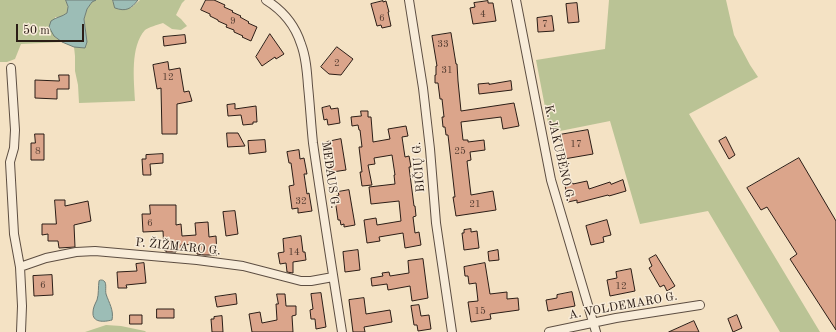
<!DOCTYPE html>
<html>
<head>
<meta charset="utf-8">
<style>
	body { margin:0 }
	#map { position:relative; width:836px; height:332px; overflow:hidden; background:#f4e2c4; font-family:"Old Standard TT",serif }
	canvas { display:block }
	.scale { position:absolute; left:16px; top:24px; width:68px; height:18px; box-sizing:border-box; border:2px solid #2b1d16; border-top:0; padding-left:5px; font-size:12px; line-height:14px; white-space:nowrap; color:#2b1d16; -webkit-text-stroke:3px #f8ecd9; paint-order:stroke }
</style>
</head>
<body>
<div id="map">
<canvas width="836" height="332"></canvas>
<div class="scale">50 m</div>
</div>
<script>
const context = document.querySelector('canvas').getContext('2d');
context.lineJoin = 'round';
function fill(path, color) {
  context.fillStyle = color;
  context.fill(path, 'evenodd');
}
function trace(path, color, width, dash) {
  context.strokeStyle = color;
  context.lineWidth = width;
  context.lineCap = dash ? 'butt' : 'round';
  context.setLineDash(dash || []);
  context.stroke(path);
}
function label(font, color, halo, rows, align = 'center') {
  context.font = font + ' "Old Standard TT",serif';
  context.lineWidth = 3;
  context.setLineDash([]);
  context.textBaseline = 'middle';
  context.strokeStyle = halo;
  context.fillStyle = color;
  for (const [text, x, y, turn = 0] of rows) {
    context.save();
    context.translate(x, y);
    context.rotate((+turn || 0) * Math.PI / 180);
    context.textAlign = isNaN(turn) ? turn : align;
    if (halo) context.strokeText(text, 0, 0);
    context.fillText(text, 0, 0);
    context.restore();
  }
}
fill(new Path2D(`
	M0,0h66l2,7 -1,6 -5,4h-7l-1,19 8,6 -41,2 -6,15 -8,3h-7z
	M96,0h17l-1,1 19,7 9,-8h45l-3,3 -6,12 5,4 6,7 -6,4 -9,-1 -9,-6c-6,2 -14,4 -18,7 -15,17 -11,49 -10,71l-56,2 -1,-18 -3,-14v-15l-1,-9h11l1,-16 -2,-12 3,-10 5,-7z
	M609,0h117l8,35 16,30 8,12 -69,37 131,218h-40l-72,-121 -68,13 -30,-103 -60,12 -14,-73 69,-11z
	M106,325l15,1 24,5 1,1h-61z`), '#bac395');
const water = new Path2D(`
	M66,0h30l-4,2 -5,7 -3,10 3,23 -2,6 -11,-1 -12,-5 -8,-6 -5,-9 2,-6c5,-4 11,-4 16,-8l1,-6z
	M113,0h25c-7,9 -12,12 -23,8z
	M101,280c1,0 2,0 3,1 3,2 1,9 2,13 3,9 8,16 6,26 -8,2 -20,3 -19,-8 0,-4 2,-8 4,-12 2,-6 1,-13 2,-19z`);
fill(water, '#9cbdb6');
trace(water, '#6f7d76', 1);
const building = new Path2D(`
	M206,0h8l11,5 -1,2 9,4 -1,1 9,4 -1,1 9,5 -1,1 9,4 -6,14 -9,-4 1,-1 -9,-4v-2l-8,-3 1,-2 -9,-4v-1l-8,-4v-2l-9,-4z
	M383,1v1l3,-1 3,11h-1l3,14 -9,2 -1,-3 -4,1 -6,-22z
	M488,1v2h5l3,18 -23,3 -3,-16 5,-1 -1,-4z
	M577,3l2,19 -11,1 -2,-19z
	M552,16l2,15 -16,1 -1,-14z
	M451,33l5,31h1l1,17 3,30 53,-8 5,23 -16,3 -2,-12 -40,5 2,18h5v2l16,-2 1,10 -15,2 1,8 -4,1 4,34 22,-4 3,19 -40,6 -3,-19h2l-7,-62h-2l-1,-8h-2l-1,-10h2l-2,-18h-2l-2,-16h-3v-8h1v-9h1l-5,-30z
	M270,34l14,20 -8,5 -1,-2 -13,9 -6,-9z
	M185,35l1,8 -22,3 -1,-9z
	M337,47l16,12 -12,16 -12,-1 -8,-7z
	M168,62l1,8 11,-2 4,24 5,-1 3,10 -15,3v30h-15l-1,-46 -4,1 -4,-24z
	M59,75h10v14h-12v10l-22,-1v-18l24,1z
	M511,81l1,9 -33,4 -1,-10 11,-1v1z
	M235,104v5l21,-3 1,16h-4v2l-10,1 -2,-10 -13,1 -1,-11z
	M330,106l1,3 7,-1 2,15 -12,2 -1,-6 -3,1 -2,-12z
	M361,111h7v6h3l2,25 17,-3 -2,-10 18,-3 2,10 -6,1 3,20 4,-1 2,11h-2l5,39h1l1,10 -3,1 2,16 4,-1 2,13 -16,3 -2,-15 -24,4 1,4 -13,2 -3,-23 12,-2 1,7 24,-4 -2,-20 -28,3 -2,-17 26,-3 -1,-9h1l-3,-20 -18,3 1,6 -7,1 4,20 -10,1 -2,-14h2l-3,-25h3l-2,-17h-1l-1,-5 -6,1 -1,-9 10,-1z
	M588,130l5,24 -29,5 -5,-24z
	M227,133h11l7,13 -17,1z
	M35,134h9v26h-13v-17h4z
	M726,137l9,18 -6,4 -10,-18z
	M341,139l5,31 -14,2 -5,-30z
	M265,140l1,12 -17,2 -1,-13z
	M299,150l1,9 4,-1 3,16h-3l3,20 2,-1 3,18 -14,2v-5l-6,1 -3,-23 5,-1 -3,-22h-2l-2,-11z
	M163,154v9l-13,1 1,11h-8l-1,-16h4v-4z
	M799,158l37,63v109l-46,-71 7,-5 -30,-47 -6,3 -14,-22z
	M623,180l3,11 -17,5 -1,-1 -31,8v-3l-9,2 -3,-17 8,-2v1l14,-3 2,8 21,-7 1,2z
	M349,190l6,35 -11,2v-3l-3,1 -1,-5h-2l-3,-21h1v-3l3,-1 -1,-3z
	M55,200h10v6l23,-5 3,20 -17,4 1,22 -16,1 -1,-7h-10v-7l-6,1v-11h14z
	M150,205h26v20l5,-1 1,12 14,-1 -1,-12 13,-1 1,15 7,-1 1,19h-13l-7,-1 -1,-10 -15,1v5h-5v2h-10v-2h-2l-1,-19 -20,1 -1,-18h8z
	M235,211l3,23 -12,2 -3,-24z
	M607,220l4,15 -8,2 1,5 -13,3 -5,-19z
	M471,229v3l6,-1 2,17 -15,2 -2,-17h2v-3z
	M301,236l2,16h2l1,8 -13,2v11l-6,-1 -1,-9 -6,1 -2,-11 6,-1 -1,-13z
	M358,250l2,20 -15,2 -2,-20z
	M498,250l1,10 -10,1 -1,-9z
	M656,255l19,31 -8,5 -3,-6 -4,2 -11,-19 3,-2 -3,-7z
	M423,259l5,39 -16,3 -2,-15 -22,4 -1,-6 -15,2 -1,-8 12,-2 -1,-3 7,-1 1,4 19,-3 -1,-12z
	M144,263l2,20 -20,2 1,3h-9l-1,-16 20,-1 -1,-7z
	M485,263l5,31 17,-2v7l11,-1 1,12 -29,4 1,5 -20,3 -3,-20 10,-1 -2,-18 -7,1 -1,-8h-3l-1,-9z
	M631,269l4,22 -25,5 -3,-16 10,-2 -1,-6z
	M52,275l1,20 -19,1 -1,-20z
	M572,292l3,14 -27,5 -2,-11 11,-2v-3z
	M321,293l5,34 -10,2 -1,-10h-4l-1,-9 3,-1 -2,-15z
	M236,294l1,10 -20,3 -2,-10z
	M277,294h8l1,12h10v9l-4,1 1,16h-41l-3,-18 11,-2 2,11 15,-3 -1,-16h2z
	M364,298l2,16 24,-4 2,12 -28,5 1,5h-12l-4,-32z
	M419,305l2,11 8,-1 2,14 -13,2 -1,-6h-3l-3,-19z
	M157,309h17v9h-17z
	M130,315h12v9h-12z
	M737,315l5,13 -9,4 -5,-13z
	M222,316l1,16h-11l-1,-13h3v-2z
	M694,321l5,11h-30z`);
fill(building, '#dba58b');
trace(building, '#2b1d16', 1);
const minor = new Path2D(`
	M266,0c16,10 29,25 35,44 5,13 6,27 7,42 2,19 3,38 5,57 9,63 19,126 29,189
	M409,0l14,88 7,61 6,74 16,109
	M516,0l35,180 45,152
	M11,68l4,62 -1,18 -4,14 4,72 6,33 2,39 -1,26
	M20,267l26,-9 30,-6 19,-1 102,9 46,6 58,15h10l22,-4
	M549,332l67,-14 84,-13`);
trace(minor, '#5d4e42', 10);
trace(minor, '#f8ecd9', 8);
label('10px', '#573f33', null, [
	["4",483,14],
	["6",382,18],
	["9",233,21],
	["7",545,24],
	["33",443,44],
	["2",337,63],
	["31",447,70],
	["12",168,77],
	["17",576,144],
	["8",38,151],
	["25",460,151],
	["32",301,201],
	["21",475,204],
	["6",150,223],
	["14",294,252],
	["6",43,285],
	["12",621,286],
	["15",480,311]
]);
label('12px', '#2b1d16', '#f8ecd9', [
	["K. JAKUBĖNO G.",559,153,77],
	["BIČIŲ G.",419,167,-95],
	["MEDAUS G.",330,175,82],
	["P. ŽIŽMARO G.",178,247,6],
	["A. VOLDEMARO G.",623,306,-10]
]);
</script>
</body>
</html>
